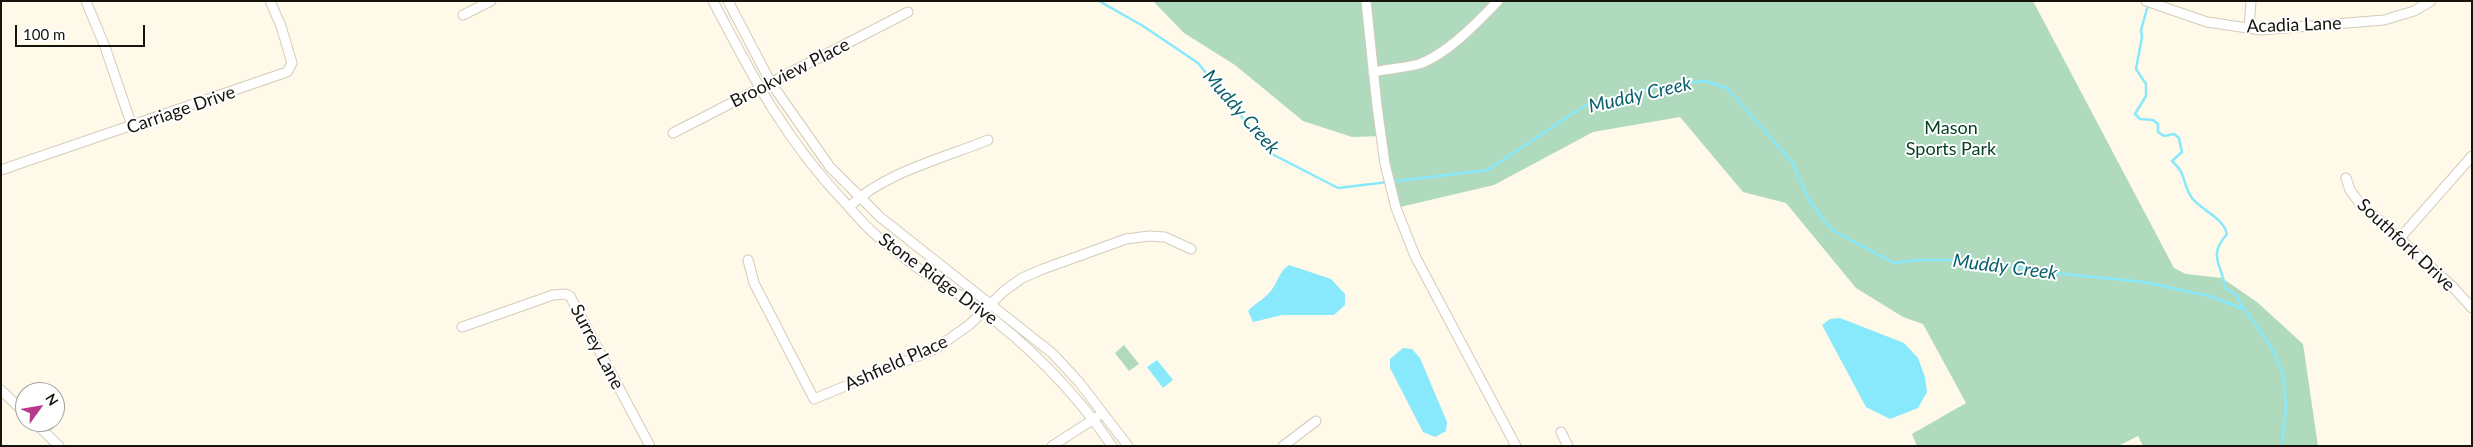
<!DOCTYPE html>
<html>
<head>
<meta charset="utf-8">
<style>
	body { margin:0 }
	#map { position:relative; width:2473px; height:447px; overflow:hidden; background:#fff9ea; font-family:Lato,sans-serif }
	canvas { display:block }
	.frame { position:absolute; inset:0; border:2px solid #17140e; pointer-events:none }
	.north { position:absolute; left:15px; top:382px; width:50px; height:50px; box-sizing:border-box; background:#fff; border:1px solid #a2a19f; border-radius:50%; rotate:58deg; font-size:14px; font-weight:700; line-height:20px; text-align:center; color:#17140e }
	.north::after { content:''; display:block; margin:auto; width:18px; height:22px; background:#b73a8a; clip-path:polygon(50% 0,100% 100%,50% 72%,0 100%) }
	.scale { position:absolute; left:15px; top:25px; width:130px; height:22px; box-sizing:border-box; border:2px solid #17140e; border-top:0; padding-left:6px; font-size:15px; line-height:18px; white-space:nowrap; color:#17140e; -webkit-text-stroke:4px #fff; paint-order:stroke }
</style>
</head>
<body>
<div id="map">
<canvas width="2473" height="447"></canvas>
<div class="frame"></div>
<div class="north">N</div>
<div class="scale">100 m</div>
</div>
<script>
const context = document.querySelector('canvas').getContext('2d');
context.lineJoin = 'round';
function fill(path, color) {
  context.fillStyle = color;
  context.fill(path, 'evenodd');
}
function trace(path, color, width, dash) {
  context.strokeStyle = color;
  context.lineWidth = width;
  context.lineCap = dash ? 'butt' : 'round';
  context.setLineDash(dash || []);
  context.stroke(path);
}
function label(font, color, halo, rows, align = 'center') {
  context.font = font + ' Lato,sans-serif';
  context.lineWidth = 4;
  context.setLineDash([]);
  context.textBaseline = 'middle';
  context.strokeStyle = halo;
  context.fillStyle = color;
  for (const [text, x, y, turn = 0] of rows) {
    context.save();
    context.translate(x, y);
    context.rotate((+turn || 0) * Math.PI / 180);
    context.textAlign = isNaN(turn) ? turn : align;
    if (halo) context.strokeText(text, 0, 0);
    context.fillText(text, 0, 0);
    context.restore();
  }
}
fill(new Path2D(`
	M1153,1h880l141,267 12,6 36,4 35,24 46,42 15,102h-175l-5,-10 -20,10h-201l-5,-12 54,-31 -43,-79 -20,-7 -47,-29 -70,-85 -43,-11 -63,-75 -87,15 -99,53 -98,23 -15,-72 -29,1 -49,-16 -68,-56 -51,-32z
	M1124,345l15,19 -10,7 -14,-18z`), '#afdabd');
fill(new Path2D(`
	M1289,265l42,14 14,15v11l-11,10h-52l-29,7 -5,-11c6,-7 15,-11 21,-18 9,-9 9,-21 20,-28z
	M1840,318l64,25 14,15 7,19 2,15 -9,16 -28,11 -24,-12 -44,-82 8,-6z
	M1403,348l9,1 8,9 27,64 -1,9 -11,6 -12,-5 -33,-64v-9z
	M1157,360l16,20 -10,8 -16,-21z`), '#87e9fb');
trace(new Path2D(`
	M1099,1l44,25 55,37 74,91 66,34 150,-18 98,-65 74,-19 44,-5 23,7 65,74 18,40 22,28 62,33 24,-3h58l67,12 101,10 65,14 35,13 25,34 14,30 3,33 -4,40
	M2148,5l-7,25 1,7 -6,32 10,15v12l-11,18 5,5 13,1 5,4v8l6,4 10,-2 5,4 3,14 -10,9c16,14 9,22 20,37 10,13 31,19 35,36 -20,23 -5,29 -2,54l11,7 8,14`), '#87e9fb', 2.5);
const minor = new Path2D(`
	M86,1l19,46 27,79
	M713,1c41,79 73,140 135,205 9,10 18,21 29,30 17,14 35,29 54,41 13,9 28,17 41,26 55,40 102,87 140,143
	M728,1l43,82 59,84 50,50 172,136 27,29 49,64
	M1366,1l11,105 8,58 11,44 19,48 101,190
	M2146,1l61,21 54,8 123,-10 30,-9 17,-10
	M463,15l28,-14
	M2249,28l2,-27
	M1373,72c15,-3 31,-4 46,-8 27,-9 59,-42 79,-63
	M673,133l235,-121
	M1,170l286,-98 5,-9 -11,-37 -11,-25
	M2346,178l4,12 8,11 94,85 20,22
	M849,207c34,-34 95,-49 139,-67
	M2400,238l72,-82
	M748,260l6,23 60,116 121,-50 34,-24 35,-34 18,-13 21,-9 83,-30 23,-3 16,1 26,12
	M462,327l91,-32 12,-1 5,2 80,150
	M1,390l24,23
	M34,422l25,24
	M1561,432l7,14
	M1052,446l45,-29
	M1283,446l33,-25`);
trace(minor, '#d3ccba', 11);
trace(minor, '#fff', 9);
label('18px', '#17140e', '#fff', [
	["Acadia Lane",2294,25,-2],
	["Brookview Place",790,73,-27],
	["Carriage Drive",181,110,-19],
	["Southfork Drive",2406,245,43],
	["Stone Ridge Drive",938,279,36],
	["Surrey Lane",597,347,62],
	["Ashfield Place",896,363,-24]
]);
label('18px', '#053f23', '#fff', [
	["Mason",1951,128],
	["Sports Park",1951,149]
]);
label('italic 19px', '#09606c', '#fff', [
	["Muddy Creek",1640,95,-13],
	["Muddy Creek",1241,112,49],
	["Muddy Creek",2005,267,7]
]);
</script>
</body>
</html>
